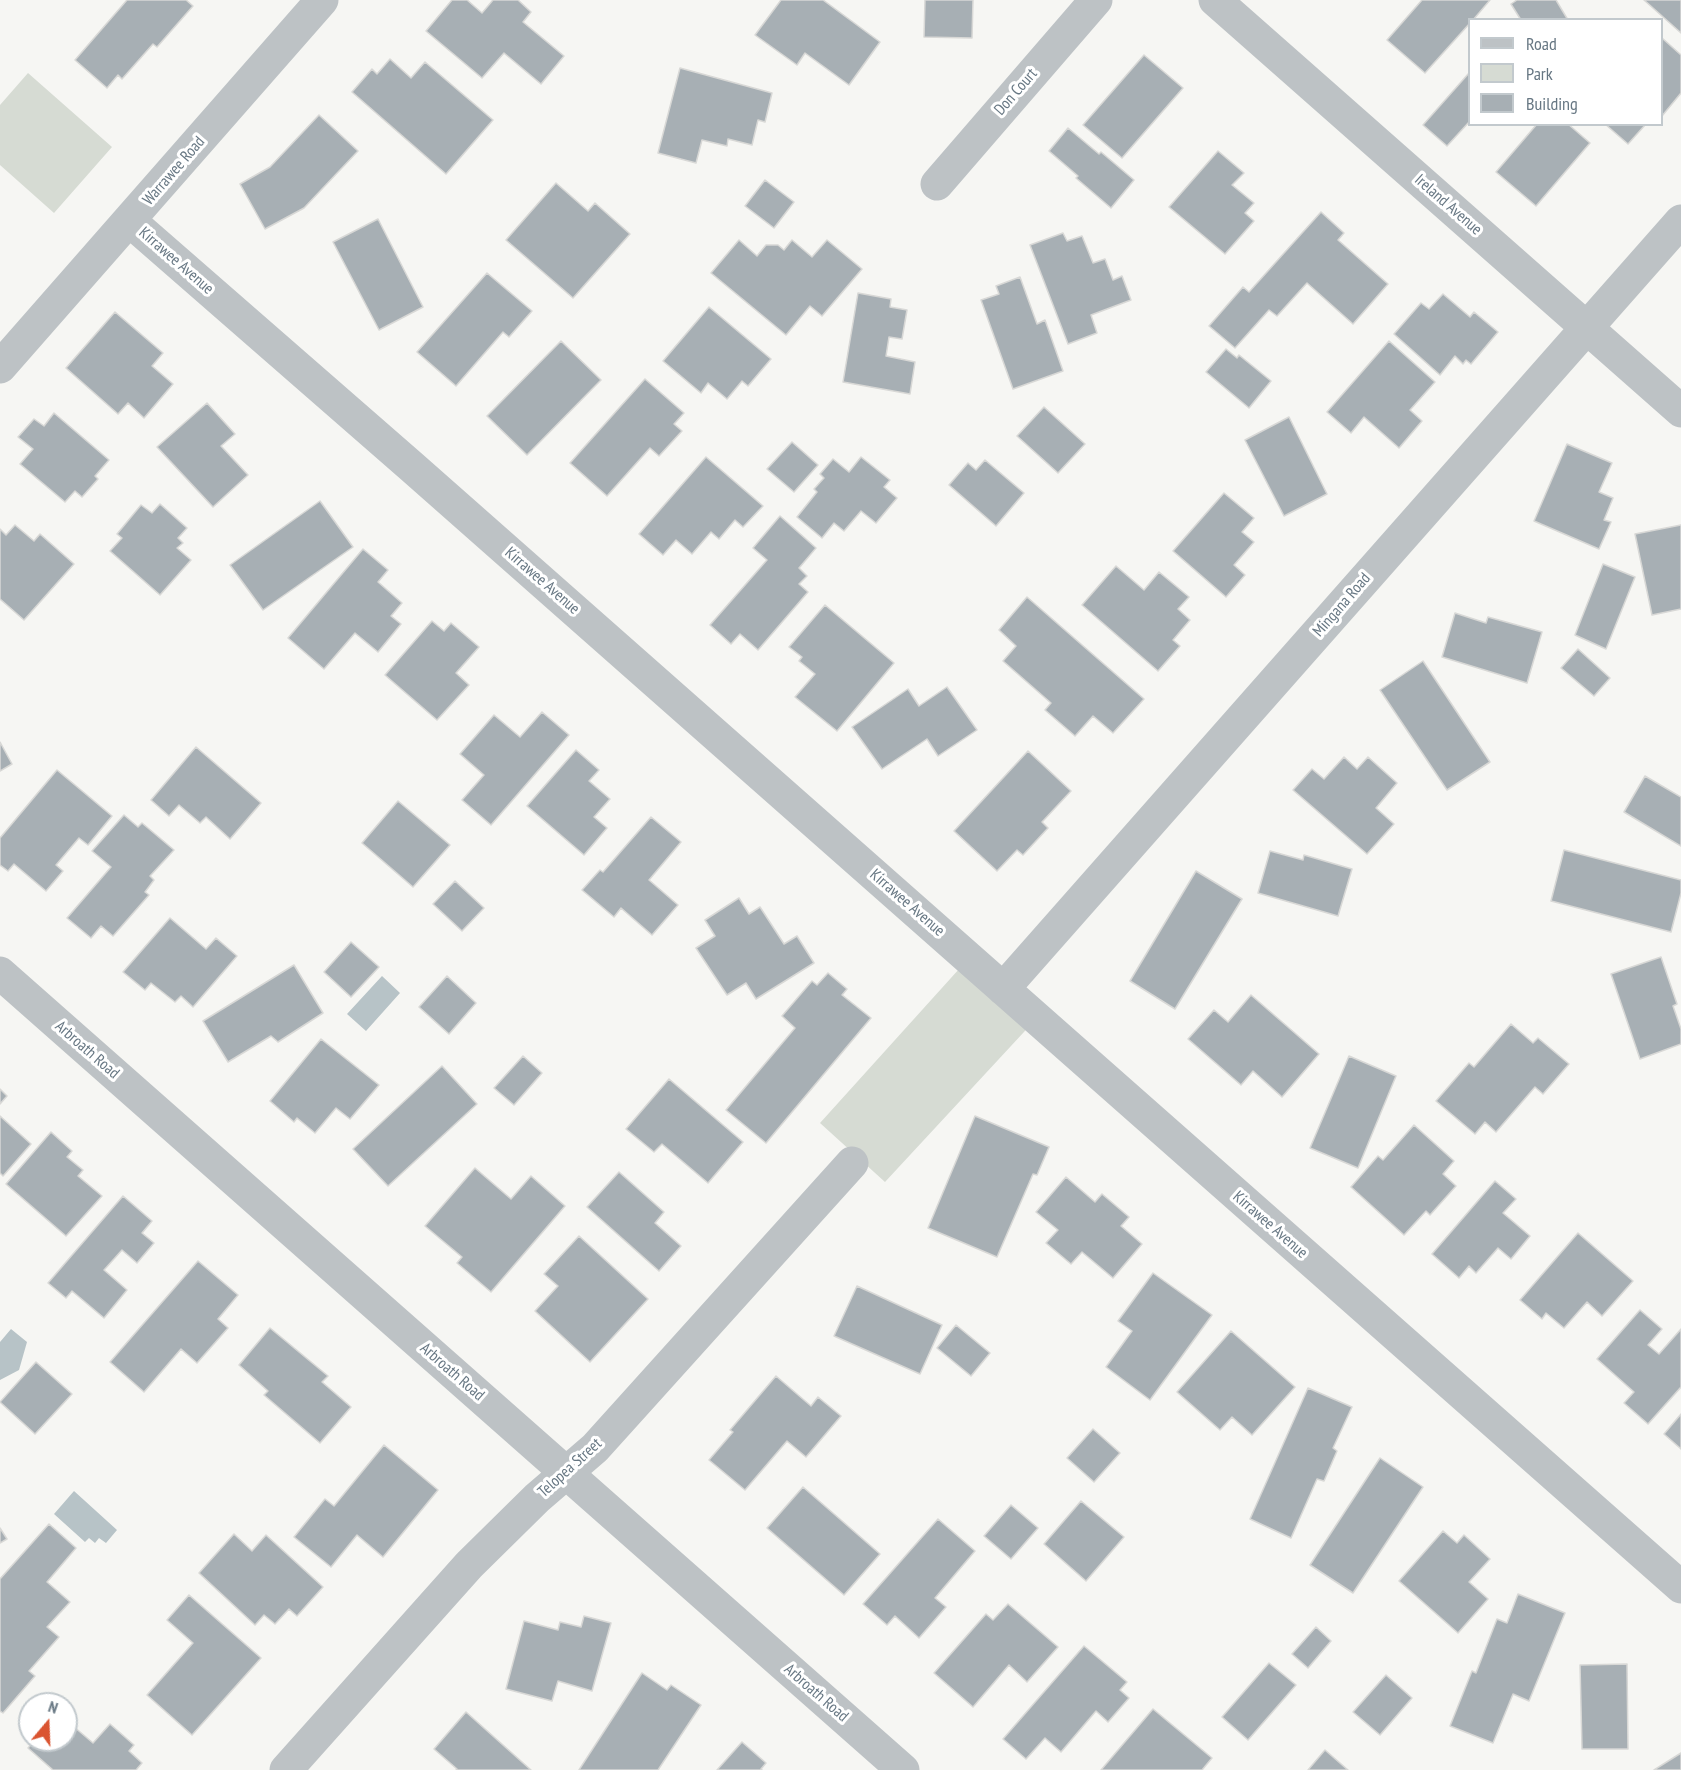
<!DOCTYPE html>
<html>
<head>
<meta charset="utf-8">
<style>
	body { margin:0 }
	#map { position:relative; width:1681px; height:1770px; overflow:hidden; background:#f6f6f3; font-family:"PT Sans Narrow",sans-serif }
	canvas { display:block }
	.legend { position:absolute; left:1468px; top:18px; width:195px; height:108px; box-sizing:border-box; background:#fff; border:2px solid #c2c9cd; margin:0; padding:8px 10px; list-style:none; font-size:18px; color:#677783 }
	.legend li { display:flex; align-items:center; gap:12px; height:30px }
	.legend b { width:30px; border:2px solid #c2c9cd }
	.north { position:absolute; left:18px; top:1692px; width:60px; height:60px; box-sizing:border-box; background:#fff; border:2px solid #c2c9cd; border-radius:50%; rotate:19deg; font-size:16px; font-weight:700; line-height:24px; text-align:center; color:#677783 }
	.north::after { content:''; display:block; margin:auto; width:21px; height:27px; background:#da5430; clip-path:polygon(50% 0,100% 100%,50% 72%,0 100%) }
</style>
</head>
<body>
<div id="map">
<canvas width="1681" height="1770"></canvas>
<ul class="legend">
<li><b style="height:8px;background:#bdc2c5"></b>Road</li>
<li><b style="height:16px;background:#d6dbd3"></b>Park</li>
<li><b style="height:16px;background:#a7afb4"></b>Building</li>
</ul>
<div class="north">N</div>
</div>
<script>
const context = document.querySelector('canvas').getContext('2d');
context.lineJoin = 'round';
function fill(path, color) {
  context.fillStyle = color;
  context.fill(path, 'evenodd');
}
function trace(path, color, width, dash) {
  context.strokeStyle = color;
  context.lineWidth = width;
  context.lineCap = dash ? 'butt' : 'round';
  context.setLineDash(dash || []);
  context.stroke(path);
}
function label(font, color, halo, rows, align = 'center') {
  context.font = font + ' "PT Sans Narrow",sans-serif';
  context.lineWidth = 6;
  context.setLineDash([]);
  context.textBaseline = 'middle';
  context.strokeStyle = halo;
  context.fillStyle = color;
  for (const [text, x, y, turn = 0] of rows) {
    context.save();
    context.translate(x, y);
    context.rotate((+turn || 0) * Math.PI / 180);
    context.textAlign = isNaN(turn) ? turn : align;
    if (halo) context.strokeText(text, 0, 0);
    context.fillText(text, 0, 0);
    context.restore();
  }
}
fill(new Path2D(`
	M28,73l84,74 -58,66 -54,-48v-60z
	M969,958l67,61 -151,163 -65,-59z`), '#d6dbd3');
fill(new Path2D(`
	M382,976l18,17 -34,38 -19,-17z
	M11,1329l16,13 -8,28 -19,10v-38z
	M74,1491l43,39 -11,13 -7,-5 -4,5 -6,-5 -4,4 -31,-28z`), '#b7c3c7');
const building = new Path2D(`
	M127,0h59l7,6 -36,41 -4,-3 -31,35 -4,-4 -11,13 -32,-28z
	M452,0h15l15,13 11,-13h25l13,12 -8,10 41,34 -23,28 -37,-31 -22,25 -56,-47z
	M781,0h42l57,42 -31,43 -44,-32 -8,12 -42,-30z
	M925,0h48l-1,38 -48,-1z
	M1422,0h68l-17,20h-3v3l-45,50 -38,-33z
	M1517,0h39l12,20h-47l-10,-16z
	M1644,0h37v33z
	M1662,38l19,17v38l-19,23z
	M1144,55l39,33 -61,70 -39,-33z
	M390,59l21,19 14,-16 68,58 -47,54 -94,-82 20,-23 5,5z
	M680,68l92,25 -7,29 -7,-2 -6,25 -24,-6 -1,7 -25,-6 -6,23 -38,-10z
	M1469,73l1,48 -23,25 -24,-21z
	M319,115l39,36 -54,57 -39,21 -25,-45 30,-17z
	M1537,124h31l22,19 -54,63 -40,-34z
	M1605,124h41l-18,20z
	M1068,128l31,26 2,-2 33,28 -23,28 -35,-30 2,-2 -29,-25z
	M1218,151l26,22 -12,12 22,18 -9,10 9,8 -29,33 -56,-47z
	M765,180l29,22 -20,26 -29,-22z
	M556,183l32,28 7,-8 35,31 -57,64 -67,-58z
	M1321,212l23,21 -6,7 50,44 -35,40 -46,-41 -30,33 -8,-6 -34,38 -26,-22 34,-39 6,5z
	M378,219l45,88 -44,23 -46,-88z
	M1063,233l4,8 15,-5 11,27 12,-4 8,21 9,-4 9,24 -40,15 6,18 -29,11 -38,-99z
	M739,240l18,16 9,-11h12l6,5 8,-10 20,17 15,-17 35,29 -40,47 -12,-10 -24,29 -75,-62z
	M487,273l45,38 -23,26 -6,-5 -47,54 -39,-34z
	M1020,277l17,47 8,-4 18,51 -50,18 -32,-89 18,-6 -3,-8z
	M858,293l33,6 -1,8 17,3 -5,29 -13,-2 -3,19 29,6 -5,32 -67,-12z
	M1443,294l27,23 4,-5 24,20 -27,32 -5,-4 -3,4 -8,-8 -15,19 -46,-41 27,-31 8,6z
	M709,307l62,52 -23,27 -6,-5 -15,18 -19,-16 -7,10 -38,-32z
	M115,312l48,41 -11,13 21,18 -29,34 -16,-15 -10,11 -52,-46z
	M561,341l40,39 -74,75 -40,-39z
	M1389,341l46,41 -25,28 12,11 -23,27 -35,-31 -13,16 -24,-21z
	M1226,349l11,9 2,-3 32,26 -22,27 -43,-36z
	M645,379l39,34 -10,11 8,7 -23,25 -9,-8 -43,48 -37,-33z
	M207,403l28,31 -14,12 27,29 -35,32 -56,-60z
	M1044,407l41,37 -27,29 -41,-37z
	M54,413l55,47 -14,16 3,3 -16,18 -7,-6 -10,11 -45,-38 13,-15 -15,-12 16,-18 10,7z
	M1289,417l38,77 -43,22 -39,-76z
	M792,442l26,23 -24,27 -27,-23z
	M1567,444l45,19 -13,29 14,6 -9,22 7,2 -12,27 -65,-28z
	M706,457l57,49 -20,21 -8,-7 -16,19 -8,-7 -19,22 -16,-14 -13,15 -24,-21z
	M861,457l29,23 -6,7 13,11 -21,25 -15,-12 -17,20 -10,-8 -12,15 -25,-21 20,-25 -3,-3 10,-11 -4,-4 13,-15 16,13z
	M985,460l39,33 -28,33 -47,-41 19,-22 8,7z
	M1224,493l30,25 -12,14 12,10 -20,23 11,10 -19,22 -53,-46z
	M320,501l33,46 -90,63 -33,-45z
	M160,504l27,24 -9,10 5,5 -6,5 14,12 -31,35 -50,-44 12,-13 -5,-4 24,-29 11,8z
	M780,516l36,32 -17,20 8,8 -8,8 9,8 -50,58 -18,-16 -9,10 -21,-19 57,-65 -14,-12z
	M15,525l19,16 6,-7 34,30 -50,56 -24,-21v-70l6,6z
	M1681,525v84l-29,6 -17,-81z
	M363,549l25,21 -10,12 24,21 -11,13 10,8 -23,28 -23,-19 -31,36 -36,-31z
	M1603,564l32,13 -29,72 -31,-14z
	M1116,566l28,24 15,-18 30,25 -11,12 12,11 -17,20 7,6 -22,25 -76,-66z
	M1027,597l117,102 -31,34 -20,-17 -18,20 -30,-26 6,-7 -48,-42 13,-15 -17,-16z
	M825,605l69,58 -57,68 -42,-34 20,-23 -16,-13 3,-4 -13,-10z
	M1455,613l31,10 2,-6 54,15 -15,51 -85,-26z
	M432,621l12,10 7,-8 28,24 -23,26 13,12 -32,35 -52,-45z
	M1578,649l32,29 -16,18 -33,-28z
	M1423,661l67,101 -43,28 -67,-100z
	M947,687l30,43 -39,26 -11,-17 -45,30 -30,-42 56,-38 11,17z
	M542,712l27,23 -78,90 -29,-25 22,-25 -24,-21 34,-39 26,22z
	M0,742l12,22 -12,7z
	M196,747l65,56 -31,36 -24,-22 -6,6 -21,-18 -10,11 -18,-16z
	M576,750l23,20 -10,11 21,18 -16,18 13,11 -23,27 -57,-49z
	M1028,751l43,40 -29,31 6,6 -25,27 -6,-5 -20,21 -43,-40z
	M1344,757l13,12 11,-12 29,26 -21,25 18,16 -27,30 -74,-64 19,-21 12,10z
	M57,770l55,46 -24,29 -9,-7 -23,27 7,6 -17,20 -32,-27 -6,7 -8,-6v-27z
	M1645,776l36,21v49l-57,-34z
	M398,801l52,44 -37,42 -51,-44z
	M124,815l14,12 4,-4 32,27 -24,26 4,4 -9,12 4,3 -36,41 -12,-10 -10,12 -24,-20 44,-51 -19,-16z
	M651,817l30,25 -32,38 29,25 -26,30 -31,-27 -7,9 -32,-27 18,-20 3,2z
	M1564,850l117,30v13l-10,39 -120,-31z
	M1270,851l33,9 1,-5 48,14 -14,47 -80,-23z
	M1196,871l46,28 -67,110 -45,-28z
	M455,881l29,27 -22,23 -29,-27z
	M739,898l10,16 11,-7 24,37 13,-8 17,27 -58,36 -10,-16 -19,12 -31,-47 19,-12 -10,-16z
	M170,918l36,31 10,-11 21,18 -44,51 -12,-11 -6,6 -24,-19 -6,7 -22,-18z
	M351,942l28,25 -28,30 -27,-25z
	M1661,957l16,47 -4,2 8,23v15l-41,15 -29,-85z
	M294,965l29,48 -45,29 -7,-6 -43,26 -25,-41z
	M828,973l19,16 -5,6 29,23 -105,125 -40,-33 69,-82 -13,-12 30,-35 5,4z
	M447,976l29,27 -27,31 -30,-27z
	M1251,995l68,59 -37,43 -29,-26 -12,14 -53,-46 26,-29 14,12z
	M1511,1024l22,19 5,-5 31,26 -26,30 -8,-7 -39,45 -11,-10 -10,12 -39,-33 33,-38 5,4z
	M321,1039l58,46 -29,34 -14,-11 -21,25 -18,-15 -3,4 -24,-21z
	M523,1056l19,17 -28,32 -20,-17z
	M1349,1056l47,20 -38,92 -48,-20z
	M442,1066l35,38 -89,82 -35,-37z
	M669,1079l74,63 -35,41 -46,-39 -8,8 -28,-23z
	M0,1089l7,7 -7,8z
	M0,1116l31,28 -28,32 -3,-3z
	M975,1116l74,31 -12,28 -4,-1 -36,83 -69,-29z
	M1414,1125l40,36 -11,13 13,12 -26,29 -4,-4 -22,24 -53,-48 27,-31 5,4z
	M51,1132l21,19 -5,6 16,13 -5,6 24,20 -36,40 -60,-52z
	M475,1168l36,31 20,-23 34,30 -74,86 -34,-29 5,-6 -37,-31z
	M619,1172l45,40 -9,11 26,23 -22,25 -72,-64z
	M1066,1177l29,25 7,-8 27,23 -8,9 21,18 -29,34 -31,-26 -11,12 -25,-21 12,-13 -22,-18z
	M1495,1181l21,18 -13,14 27,23 -19,23 -13,-11 -22,25 -7,-7 -10,12 -27,-24z
	M123,1196l29,25 -10,12 12,10 -17,20 -15,-13 -18,20 23,20 -23,28 -32,-27 -6,7 -18,-15z
	M1578,1233l55,48 -31,35 -15,-14 -23,26 -18,-15 -4,6 -22,-19z
	M579,1236l69,63 -58,63 -55,-51 23,-25 -14,-12z
	M198,1261l40,34 -20,24 10,9 -31,35 -16,-14 -37,43 -34,-30z
	M1153,1273l59,42 -62,85 -44,-33 26,-36 -14,-10z
	M857,1286l85,39 -22,49 -86,-38z
	M1640,1310l22,19 -14,16 11,9 22,-25v58l-33,37 -24,-21 10,-11 -37,-33z
	M956,1325l34,28 -19,23 -34,-28z
	M270,1328l58,48 -6,6 29,25 -31,36 -56,-48 4,-4 -29,-26z
	M1231,1331l64,56 -43,48 -20,-18 -12,13 -43,-38z
	M36,1362l36,32 -37,40 -35,-32z
	M776,1376l35,30 7,-9 23,19 -35,41 -19,-16 -42,49 -36,-30 24,-28 -3,-2z
	M1308,1388l44,19 -19,41 4,3 -13,30 -7,-2 -26,59 -41,-19z
	M1681,1414v35l-17,-15z
	M1093,1429l27,24 -26,29 -27,-24z
	M384,1445l54,45 -55,67 -26,-22 -26,32 -37,-30 31,-38 9,7z
	M1380,1458l43,29 -70,106 -43,-28z
	M803,1487l77,67 -36,41 -77,-67z
	M1081,1501l43,36 -38,44 -42,-37z
	M1011,1505l27,23 -27,31 -27,-23z
	M938,1519l37,32 -40,47 11,9 -27,31 -24,-22 -8,9 -24,-21z
	M49,1524l27,24 -29,34 23,20 -23,25 12,10 -30,34 6,5 -32,37 -3,-2v-132z
	M0,1528l7,11 -7,4z
	M1443,1531l14,12 7,-8 26,24 -21,23 19,17 -30,34 -59,-52z
	M234,1534l18,17 14,-16 57,52 -26,29 -8,-7 -14,15 -11,-9 -9,10 -56,-52z
	M1518,1594l47,19 -36,88 -16,-7 -20,49 -43,-17 22,-55 4,2 21,-54 10,4z
	M189,1595l72,63 -69,77 -45,-40 46,-52 -26,-23z
	M1008,1604l50,43 -31,35 -18,-17 -36,42 -39,-34 52,-59 7,6z
	M584,1616l27,7 -19,68 -34,-10 -6,20 -46,-12 18,-68 34,9 2,-8 21,5z
	M1316,1627l15,14 -23,27 -16,-14z
	M1084,1646l43,36 -7,8 9,8 -21,24 -12,-11 -35,41 -16,-14 -19,21 -23,-20z
	M1269,1663l27,22 -48,55 -26,-23z
	M1627,1664l1,85h-46l-2,-84z
	M642,1673l25,17 4,-5 30,20 -43,65h-79z
	M1386,1675l26,23 -32,37 -27,-23z
	M1153,1709l59,49 -10,12h-101z
	M466,1712l65,58h-75l1,-1 -23,-20z
	M66,1720l27,23 17,-19 24,21 -5,6 13,12 -6,7h-83l-25,-22 7,-8h31z
	M742,1742l24,21 -5,6 1,1h-45z
	M1325,1750l23,20h-40z
	M1681,1753v17h-27z`);
fill(building, '#a7afb4');
trace(building, '#d8d8d6', 1.5);
trace(new Path2D(`
	M1215,0l466,411
	M937,184l159,-184
	M130,221l282,246 1269,1120
	M0,367l322,-367
	M0,973l903,797
	M1003,989l678,-768
	M286,1770l183,-205 68,-67 58,-50 257,-285`), '#bdc2c5', 33);
label('16px', '#677783', '#fff', [
	["Don Court",1016,92,-49],
	["Warrawee Road",174,171,-49],
	["Ireland Avenue",1448,205,41],
	["Kirrawee Avenue",176,261,41],
	["Kirrawee Avenue",542,581,41],
	["Mingana Road",1342,605,-49],
	["Kirrawee Avenue",907,903,41],
	["Arbroath Road",87,1050,41],
	["Kirrawee Avenue",1270,1225,41],
	["Arbroath Road",452,1372,41],
	["Telopea Street",570,1468,-42],
	["Arbroath Road",816,1693,41]
]);
</script>
</body>
</html>
